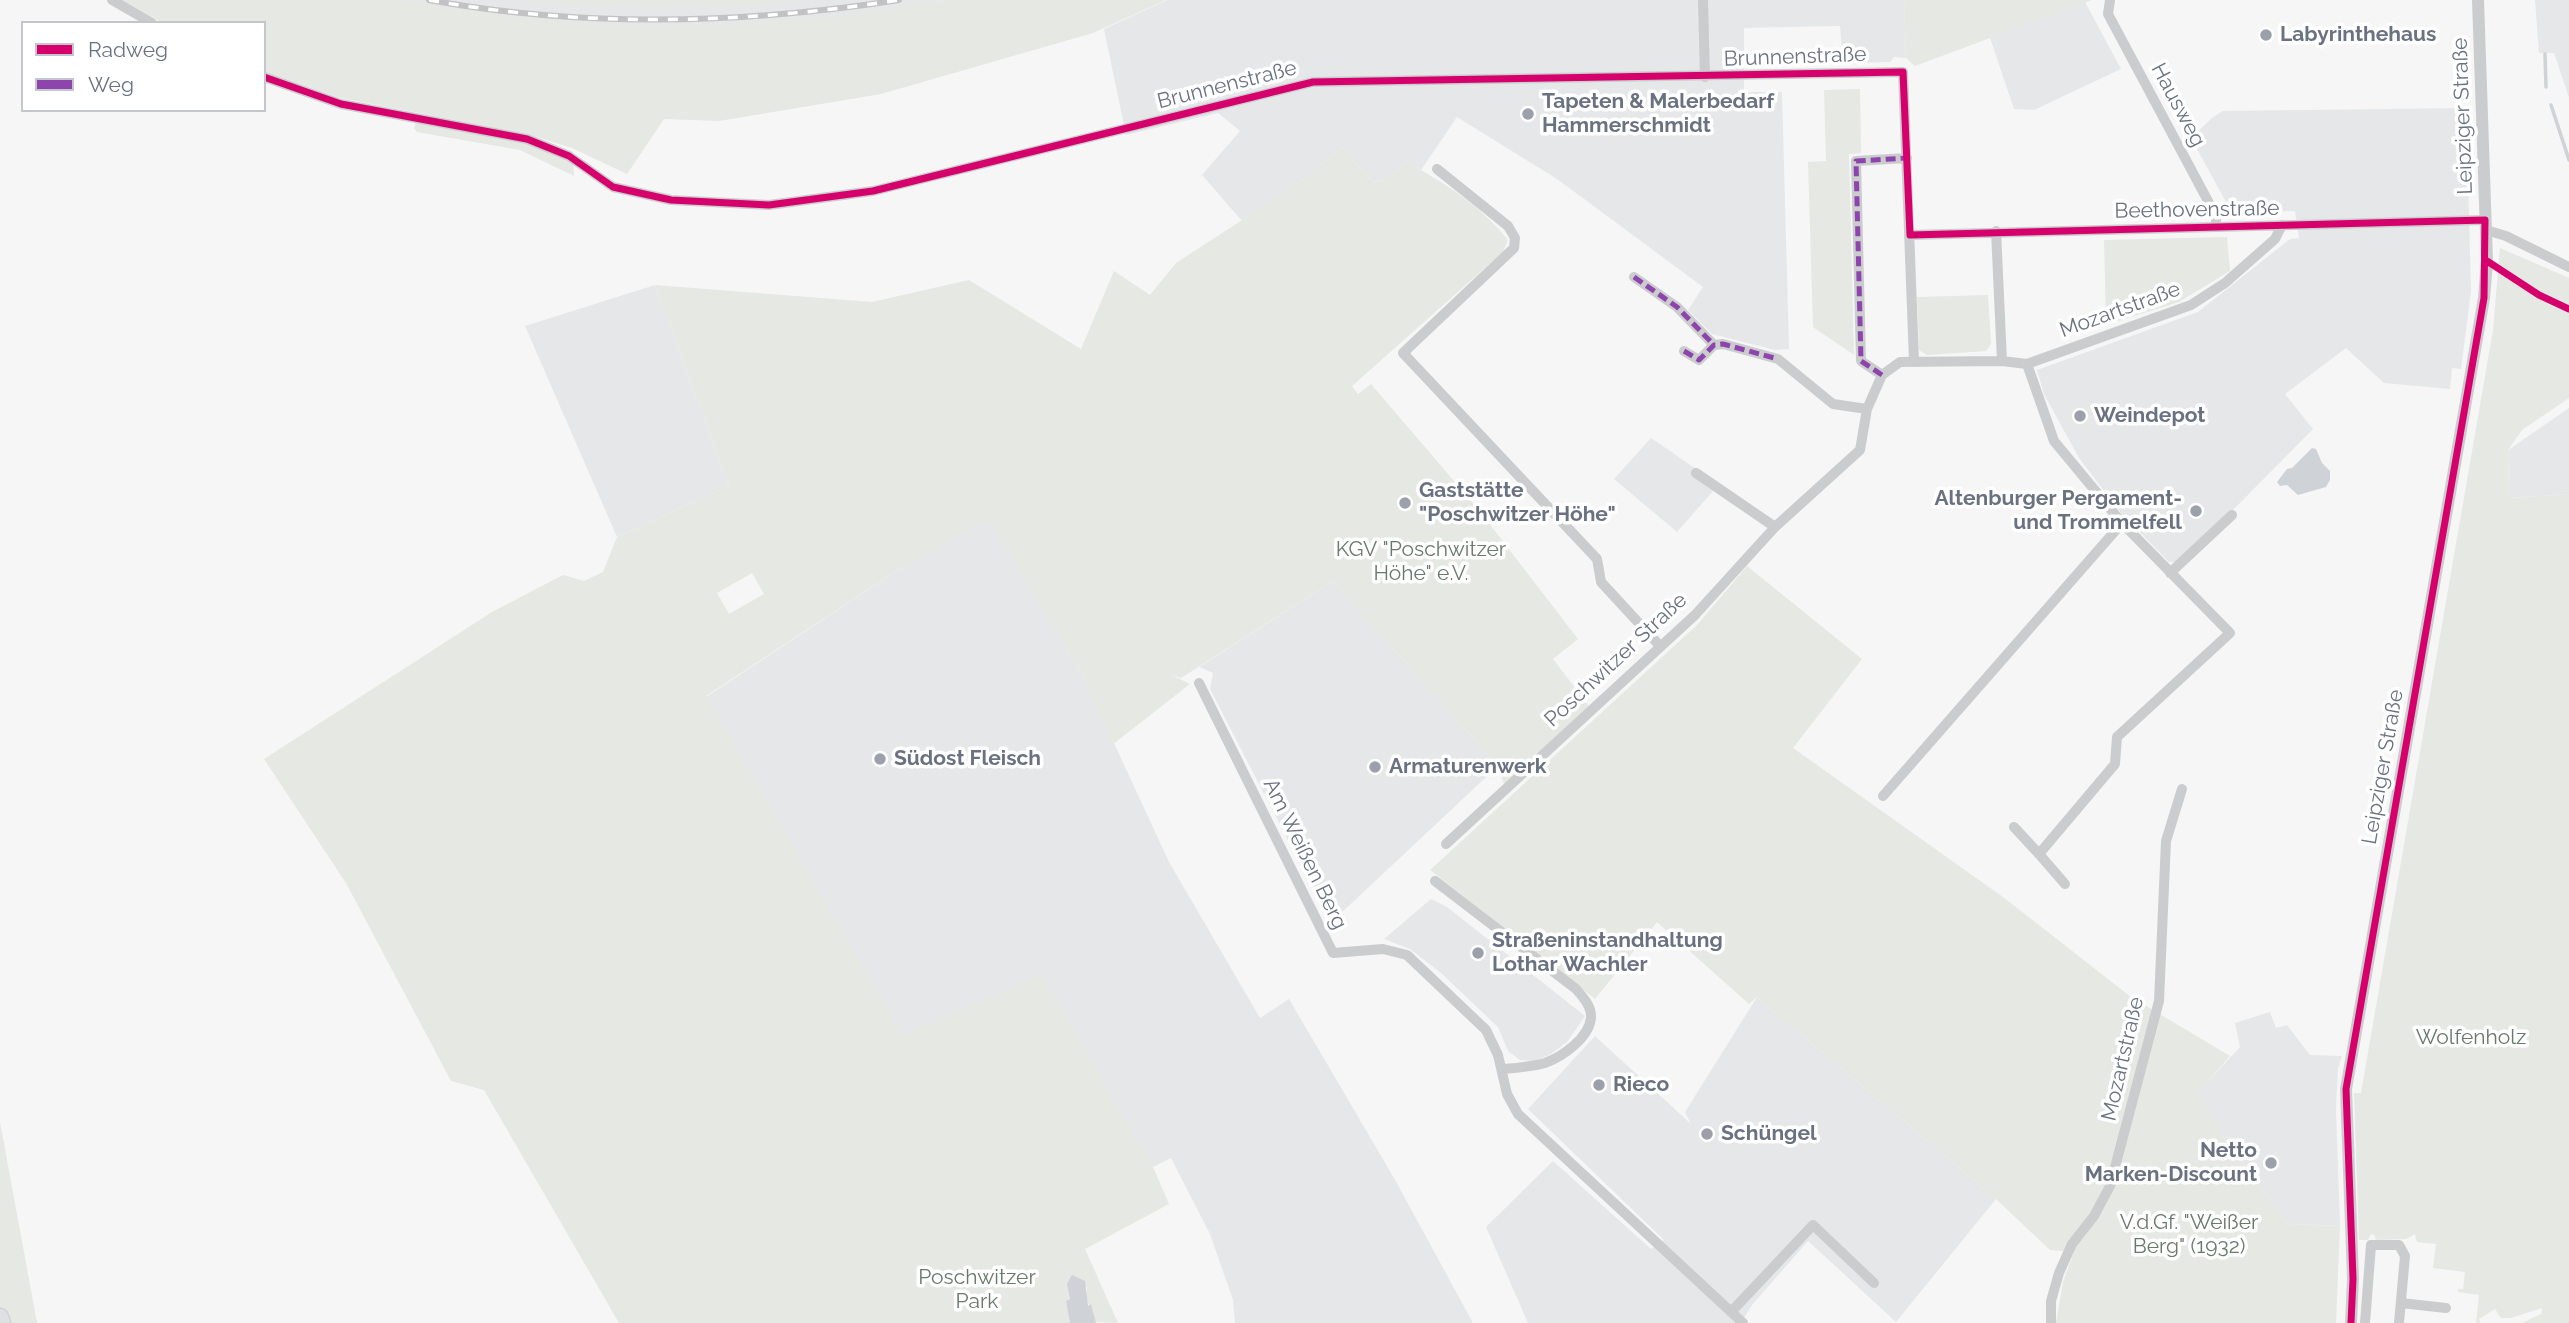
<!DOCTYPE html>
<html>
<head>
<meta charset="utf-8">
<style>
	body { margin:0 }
	#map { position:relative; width:2569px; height:1323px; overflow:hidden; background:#f6f6f6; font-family:Raleway,sans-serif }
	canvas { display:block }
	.legend { position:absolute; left:21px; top:21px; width:245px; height:91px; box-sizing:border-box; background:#fff; border:2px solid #c3c7cd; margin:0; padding:9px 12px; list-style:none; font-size:21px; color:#6a7282 }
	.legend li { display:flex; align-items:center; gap:14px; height:35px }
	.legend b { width:35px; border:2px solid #c3c7cd }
</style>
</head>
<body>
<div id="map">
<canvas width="2569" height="1323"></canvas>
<ul class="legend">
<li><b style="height:9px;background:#d6006c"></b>Radweg</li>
<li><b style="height:9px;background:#8e44ad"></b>Weg</li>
</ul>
</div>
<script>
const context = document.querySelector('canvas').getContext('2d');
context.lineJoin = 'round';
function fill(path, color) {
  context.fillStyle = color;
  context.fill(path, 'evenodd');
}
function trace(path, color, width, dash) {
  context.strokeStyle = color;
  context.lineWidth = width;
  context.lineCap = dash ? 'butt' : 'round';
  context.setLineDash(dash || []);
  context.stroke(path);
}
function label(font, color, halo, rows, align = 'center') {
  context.font = font + ' Raleway,sans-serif';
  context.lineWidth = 7;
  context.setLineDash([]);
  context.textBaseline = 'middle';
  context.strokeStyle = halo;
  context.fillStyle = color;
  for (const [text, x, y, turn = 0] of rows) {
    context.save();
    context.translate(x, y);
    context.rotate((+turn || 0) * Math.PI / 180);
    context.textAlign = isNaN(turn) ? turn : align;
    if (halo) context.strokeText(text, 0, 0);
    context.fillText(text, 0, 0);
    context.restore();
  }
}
fill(new Path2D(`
	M339,0h603l-94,16 -176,19z
	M1167,0h737l2,58 -12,-1 -4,5 -47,1 -3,-37 -96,2v64h38l7,257 -14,1 -63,-16 -24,-24 15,-23 -146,-108 -100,-62 -36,53 -15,-8 -19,18 -15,2 -30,-35 -46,38 -54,36 -40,-46 38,-44 -22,-18 -92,22 -22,-106z
	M2535,0h34v98l-15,-45h-15z
	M2085,2l36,67 -87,41 -20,-1 -24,-71z
	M2466,108l5,183 -10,78 -9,-1 -2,21 -66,-6 -38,-35 -61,46 28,35 -78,79 -59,54h-7l-48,-49 -42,-55 -35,-64 -7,-24 161,-58 92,-73 9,-1 -4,-27 -63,2 -41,-75 22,-21 10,-6z
	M655,285l74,201 -112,51 -92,-211z
	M2569,408v86l-60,4 -1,-48z
	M1651,438l48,33 -5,6 19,14 -36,41 -63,-53z
	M988,517l95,159 86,186 91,156 29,-19 105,179 79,145h-238l-2,-23 -23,-66 -39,-76 -18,9 -112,-191 -139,61 -196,-340 198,-131z
	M1333,581l165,185 -159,149 -30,-34 -99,-192 3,-16 -14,-6z
	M1431,899l16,8 138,109 -18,26 -16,12 -16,7 -15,-1 -12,-9 -10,-24 -57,-54 -31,-24 -26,-10z
	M1757,997l239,202 -100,123 -88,-81 -56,64 -11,18h-213l-42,-96 67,-66 98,88 13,-9 -136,-131 67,-73 96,88 -6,-12z
	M2270,1012l6,16 11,-3 23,30 32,1 -4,12 -2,41 4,117 -52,-2 -64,-86 -28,-44 44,-47 -5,-24z`), '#e6e7e8');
fill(new Path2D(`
	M122,0h276l139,19 96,6 104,-2 73,-6 1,3 131,-20h224l-73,33 -212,61 -162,27 -55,-2 -37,55 -55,-26 -45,-14 -186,-36 -77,-26v-49h-101z
	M520,0h286c-95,10 -191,11 -286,0z
	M1904,0h188l-177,66 -9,-8z
	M1860,89l1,64 -12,1 5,201 -41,-28 -5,-165 18,-1 -2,-71z
	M416,123l109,19 48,18 1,16 -54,-26 -103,-18 -3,-4z
	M1342,147l30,35 15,-2 19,-18c38,20 76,45 102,78l-5,12 -151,134 6,8 13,-10 107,125 100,130 -25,20 36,47 -85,78 -6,-18 -165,-185 -152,97 -9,-3 18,9 -78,61 -29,-69 -95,-158 -84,48 -198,130 196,340 139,-61 112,192 16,37 -84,45 33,74 -23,-1 -2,-12 -8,-11 2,-12 -20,-3 3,15 -4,2 4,22h-451l-135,-233 -33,-9 -105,-198 -82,-124 228,-147 71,-37 21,6 19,-9 14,-35 112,-51 -74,-201 217,17 97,-22 112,69 33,-78 36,24 26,-32 120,-78zM752,573l12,21 -35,20 -12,-21z
	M2227,237l3,34 -51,31 -73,23 -2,-85z
	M2500,248l69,30v120l-47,32 -14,20 1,48 60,-4v829h-47l19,-9 1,-6 -31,10h-10l-6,-9 -16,10 2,4h-5l3,-28 -21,-3v-3h5l2,-17 -32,-4 3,-24 -19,-2 -2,-8 -9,5 -30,1 -2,-6 -4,1 -2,5h-9l-5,-147h7l132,-763z
	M1988,295l3,49 -5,7 -59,4 -8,-5 -2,-53z
	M1747,566l115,93 -69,89 210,149 128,100 99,59 -33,38 27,44 64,86 52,2 -4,97h-280l7,-41 11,-30 -24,-2 -54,-51 -239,-202 -8,7 -92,-82 -62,77 -165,-129 267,-245z
	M0,1122l37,201h-37z`), '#e6e8e4');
fill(new Path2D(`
	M2312,448l4,1 6,14 8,8v9l-4,7 -28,8 -11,-10 -7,1 -3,-4 10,-13 5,-1z
	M1072,1275l13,6 3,25 3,-2 5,19h-26l-4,-22 4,-2 -3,-15z`), '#cfd2d6');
trace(new Path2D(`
	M2545,54l1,33
	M2551,105l18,55`), '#cfd2d6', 3.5);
const trunk = new Path2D(`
	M0,1317l2,6`);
trace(trunk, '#d2d2d3', 19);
trace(new Path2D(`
	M112,0l40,23
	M1703,0l2,77
	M2110,0l-2,14 108,202v11
	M264,77l77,27 186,35 42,17 44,31 58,13 98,5 104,-14 440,-109 590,-10 11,289
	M1437,169l71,57 7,12 -1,10 -111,105 194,206 4,23 59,64
	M2486,230l20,6 63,31
	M1996,231l6,130
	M1910,235l575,-15
	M1634,277l43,30 37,38
	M1684,351l15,9 15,-15 9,-1 55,15 55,45 34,5
	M2027,364l27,77 68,82 108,110 -113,104 -2,27 -76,90 26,30
	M1882,375l-21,-14 -5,-200 51,-3
	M1696,473l79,54
	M2170,573l62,-58
	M1199,683l134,270 50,-4 24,6 79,75 12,25 9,39 11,20 225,209
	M1883,796l239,-273
	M2014,827l25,27
	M1446,844l249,-229 80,-88 85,-77 7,-41 15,-34 18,-13 102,-1 25,3 164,-59 34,-22 50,-44 7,-14
	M1435,881l141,108c7,8 16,18 15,29 -2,20 -29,39 -46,45 -14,4 -29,5 -43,6
	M2401,1303l45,5
	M1731,1312l82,-87 61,58
	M2051,1323v-22l8,-28 13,-29 22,-28 16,-30 49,-185 7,-160 16,-52
	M2365,1323l6,-78h28l6,11 -6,67`), '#cbcccd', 10);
trace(new Path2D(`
	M2351,1323l2,-44 -7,-190 138,-791 3,-37 -9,-261`), '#cbcccd', 12);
trace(trunk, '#dfe0e1', 16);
const rail = new Path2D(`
	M429,0c155,28 314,24 470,0`);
trace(rail, '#c2c2c4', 6);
trace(rail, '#fff', 3.5, [10]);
trace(new Path2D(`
	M1634,277l43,30 37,38
	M1684,351l15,9 15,-15 9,-1 55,15
	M1882,375l-21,-14 -5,-200 51,-3`), '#8e44ad', 5, [10, 5]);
trace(new Path2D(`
	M264,77l77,27 186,35 42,17 44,31 58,13 98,5 104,-14 440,-109 590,-10 7,163 575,-15 -1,78 -138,791 7,190 -2,44
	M2487,261l52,34 30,14`), '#d6006c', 7);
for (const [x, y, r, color] of [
	[2266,35,7,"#9ba0ab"],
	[1528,114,7,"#9ba0ab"],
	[2080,416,7,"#9ba0ab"],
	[1405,503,7,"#9ba0ab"],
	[2196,511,7,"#9ba0ab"],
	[880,759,7,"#9ba0ab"],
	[1375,767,7,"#9ba0ab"],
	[1478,953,7,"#9ba0ab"],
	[1599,1085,7,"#9ba0ab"],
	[1707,1134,7,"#9ba0ab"],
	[2271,1163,7,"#9ba0ab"]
]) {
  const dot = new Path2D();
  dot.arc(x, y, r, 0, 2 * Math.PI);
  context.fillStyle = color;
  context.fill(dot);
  trace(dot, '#fff', 2.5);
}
label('bold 21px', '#6a7282', '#fff', [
	["Labyrinthehaus",2280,35],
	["Tapeten & Malerbedarf",1542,102],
	["Hammerschmidt",1542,126],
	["Weindepot",2094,416],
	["Gaststätte",1419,491],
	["\"Poschwitzer Höhe\"",1419,515],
	["Altenburger Pergament-",2182,499,"right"],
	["und Trommelfell",2182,523,"right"],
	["Südost Fleisch",894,759],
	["Armaturenwerk",1389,767],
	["Straßeninstandhaltung",1492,941],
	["Lothar Wachler",1492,965],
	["Rieco",1613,1085],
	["Schüngel",1721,1134],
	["Netto",2257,1151,"right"],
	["Marken-Discount",2257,1175,"right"]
], 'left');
label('21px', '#6a7282', '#fff', [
	["Brunnenstraße",1795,57,-2],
	["Brunnenstraße",1227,85,-14],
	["Hausweg",2178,105,62],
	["Leipziger Straße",2463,116,-92],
	["Beethovenstraße",2197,210,-1],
	["Mozartstraße",2120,310,-20],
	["Poschwitzer Straße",1616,660,-43],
	["Leipziger Straße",2383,767,-80],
	["Am Weißen Berg",1305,854,64],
	["Mozartstraße",2123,1059,-77]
]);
label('21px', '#687a69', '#fff', [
	["KGV \"Poschwitzer",1421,550],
	["Höhe\" e.V.",1421,574],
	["Wolfenholz",2471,1038],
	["V.d.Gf. \"Weißer",2189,1223],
	["Berg\" (1932)",2189,1247],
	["Poschwitzer",977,1278],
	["Park",977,1302]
]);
</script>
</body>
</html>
